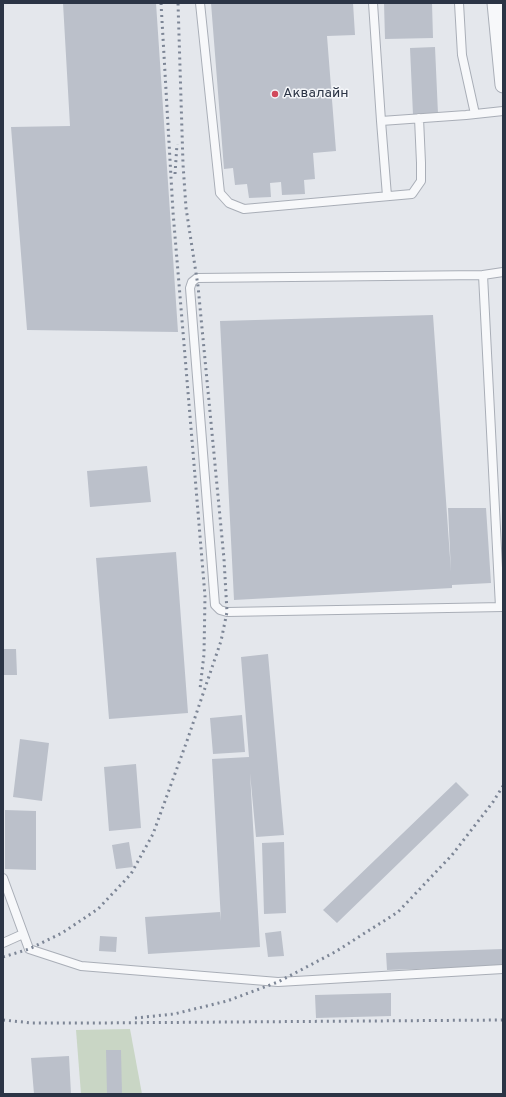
<!DOCTYPE html>
<html>
<head>
<meta charset="utf-8">
<style>
	body { margin:0 }
	#map { position:relative; width:506px; height:1097px; overflow:hidden; background:#e4e7ec; font-family:Overpass,sans-serif }
	canvas { display:block }
	.frame { position:absolute; inset:0; border:4px solid #2b3445; pointer-events:none }
</style>
</head>
<body>
<div id="map">
<canvas width="506" height="1097"></canvas>
<div class="frame"></div>
</div>
<script>
const context = document.querySelector('canvas').getContext('2d');
context.lineJoin = 'round';
function fill(path, color) {
  context.fillStyle = color;
  context.fill(path, 'evenodd');
}
function trace(path, color, width, dash) {
  context.strokeStyle = color;
  context.lineWidth = width;
  context.lineCap = dash ? 'butt' : 'round';
  context.setLineDash(dash || []);
  context.stroke(path);
}
function label(font, color, halo, rows, align = 'center') {
  context.font = font + ' Overpass,sans-serif';
  context.lineWidth = 3;
  context.setLineDash([]);
  context.textBaseline = 'middle';
  context.strokeStyle = halo;
  context.fillStyle = color;
  for (const [text, x, y, turn = 0] of rows) {
    context.save();
    context.translate(x, y);
    context.rotate((+turn || 0) * Math.PI / 180);
    context.textAlign = isNaN(turn) ? turn : align;
    if (halo) context.strokeText(text, 0, 0);
    context.fillText(text, 0, 0);
    context.restore();
  }
}
fill(new Path2D(`
	M130,1029l12,65h-61l-5,-64z`), '#c9d6c5');
fill(new Path2D(`
	M63,3h93l22,329 -151,-2 -16,-203 59,-1z
	M211,3h142l2,32 -28,1 9,115 -23,2 2,26 -11,1 1,14 -23,1 -1,-13 -11,1 1,14 -22,1 -2,-14 -12,1 -2,-17 -9,1z
	M384,3h48l1,35 -48,1z
	M435,47l3,67 -25,1 -3,-67z
	M433,315l18,257 -3,-64h38l5,75 -39,2v3l-218,12 -14,-279z
	M147,466l4,36 -61,5 -3,-36z
	M176,552l12,161 -79,6 -13,-161z
	M3,649h13l1,26h-14z
	M268,654l16,181 -28,2 -6,-64 10,174 -112,7 -3,-37 75,-5 1,9 -9,-162 37,-2 -8,-100z
	M242,715l3,37 -32,2 -3,-36z
	M20,739l29,4 -7,58 -29,-4z
	M136,764l5,64 -32,3 -5,-64z
	M456,782l13,13 -132,128 -14,-13z
	M5,810l31,1v59l-31,-1z
	M129,842l4,25 -17,2 -4,-24z
	M284,842l2,71 -22,1 -2,-71z
	M281,931l3,25 -16,1 -3,-24z
	M100,936l17,1 -1,15 -17,-1z
	M503,949v17l-116,4 -1,-17z
	M391,993v23l-75,2 -1,-23z
	M106,1050h15l1,44h-15z
	M69,1056l2,38h-37l-3,-36z`), '#bbc0ca');
const lane = new Path2D(`
	M200,3l20,190 9,10 15,6 168,-15 9,-13v-18l-2,-45
	M373,3l8,118 85,-6 37,-4
	M459,3l3,52 13,59
	M381,121l6,75
	M483,275l20,-3
	M500,607l-17,-332 -286,3 -5,4 -2,6 25,317 5,5 7,2 276,-5
	M3,878l26,71 52,17 197,16 225,-13
	M3,943l20,-9`);
const street = new Path2D(`
	M495,3l8,82`);
trace(lane, '#a9aeb7', 10);
trace(street, '#a9aeb7', 17);
trace(lane, '#f7f8fa', 8);
trace(street, '#f7f8fa', 15);
trace(new Path2D(`
	M161,3l12,209 32,384 -1,58 -4,35
	M175,174l2,-30
	M3,957l26,-8 33,-16 36,-24 33,-35 22,-40 35,-96 33,-97 6,-29 -3,-53 -26,-273 -12,-78 -3,-44 -5,-161
	M135,1018l39,-4 53,-13 51,-19 57,-30 63,-40 54,-57 41,-53 10,-16
	M3,1020l29,3h62l409,-3`), '#7d8696', 3, [2, 4]);
for (const [x, y, r, color] of [
	[275,94,4,"#d1495b"]
]) {
  const dot = new Path2D();
  dot.arc(x, y, r, 0, 2 * Math.PI);
  context.fillStyle = color;
  context.fill(dot);
  trace(dot, '#f4f6f9', 1.5);
}
label('14px', '#2b3445', '#f4f6f9', [
	["Аквалайн",283,94]
], 'left');
</script>
</body>
</html>
